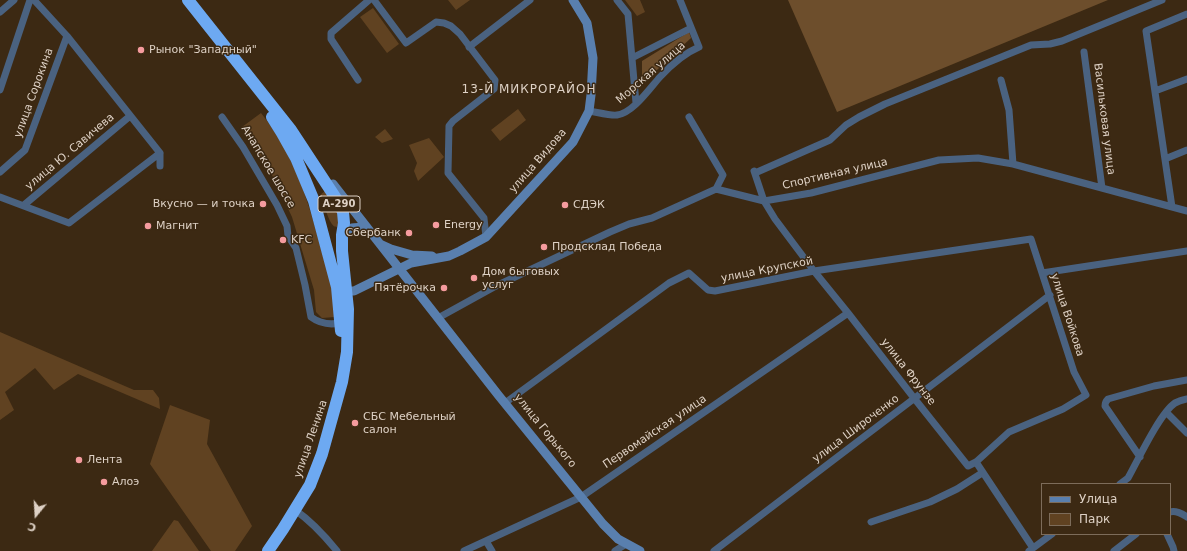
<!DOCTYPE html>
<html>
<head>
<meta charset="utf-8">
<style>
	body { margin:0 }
	#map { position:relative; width:1187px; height:551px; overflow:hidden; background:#3c2913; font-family:"DejaVu Sans",sans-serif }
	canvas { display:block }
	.legend { position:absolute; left:1041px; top:483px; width:130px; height:52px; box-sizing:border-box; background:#3c2913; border:1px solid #7d6c5a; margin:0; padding:5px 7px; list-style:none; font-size:12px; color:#ded1c5 }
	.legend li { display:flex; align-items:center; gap:8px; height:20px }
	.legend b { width:20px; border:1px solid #7d6c5a }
	.north { position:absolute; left:16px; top:495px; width:40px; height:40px; -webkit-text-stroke:3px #3c2913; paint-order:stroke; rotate:198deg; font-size:11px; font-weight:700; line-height:16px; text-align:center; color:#ded1c5 }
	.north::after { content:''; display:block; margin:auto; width:14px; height:18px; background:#ded1c5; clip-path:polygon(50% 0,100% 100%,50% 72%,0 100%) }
</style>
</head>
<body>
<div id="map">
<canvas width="1187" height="551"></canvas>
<ul class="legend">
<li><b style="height:5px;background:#597fae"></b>Улица</li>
<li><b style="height:11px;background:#604221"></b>Парк</li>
</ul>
<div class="north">С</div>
</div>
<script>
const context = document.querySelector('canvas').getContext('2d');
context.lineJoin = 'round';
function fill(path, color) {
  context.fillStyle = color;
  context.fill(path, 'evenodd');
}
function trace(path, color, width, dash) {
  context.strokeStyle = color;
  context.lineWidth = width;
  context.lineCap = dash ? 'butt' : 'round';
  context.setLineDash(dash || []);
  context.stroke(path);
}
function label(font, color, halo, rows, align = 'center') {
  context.font = font + ' "DejaVu Sans",sans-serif';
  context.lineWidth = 3;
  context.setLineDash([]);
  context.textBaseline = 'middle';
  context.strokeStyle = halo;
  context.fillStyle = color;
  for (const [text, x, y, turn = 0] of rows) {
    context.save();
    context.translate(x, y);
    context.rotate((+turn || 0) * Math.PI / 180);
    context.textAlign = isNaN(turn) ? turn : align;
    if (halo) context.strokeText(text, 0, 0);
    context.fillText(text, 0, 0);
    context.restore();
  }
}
fill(new Path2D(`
	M448,0h22l-14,10z
	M625,0h15l5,12 -8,4z
	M373,8l26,36 -12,9 -27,-36z
	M518,109l8,11 -26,21 -9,-11z
	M261,113c32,40 46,83 59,132 4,15 9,30 13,45 1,8 1,18 2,27l-13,1 -6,-6 -2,-22 -22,-73 -21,-44 -29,-46z
	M385,129l8,10 -11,4 -7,-6z
	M429,138l15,19 -26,24 -4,-10 3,-8 -8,-18z
	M325,191l16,24 -4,12c-3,-1 -3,0 -5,-3 -3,-3 -10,-24 -11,-28 0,-3 2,-3 4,-5z
	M0,332l134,58h19l6,8 1,11 -82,-35 -24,16 -19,-22 -30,24 9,18 -14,10z
	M170,405l40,15 -3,24 45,82 -17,25h-24l-61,-87z
	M174,520l4,1 21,30h-47z`), '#604221');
fill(new Path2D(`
	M788,0h320l-271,112z
	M689,32l2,6 -49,46v-23z`), '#6d4e2c');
trace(new Path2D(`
	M34,0l33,36 93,117v13
	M374,0l32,43 30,-21 8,1 7,3 9,8 35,46 -1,9 -41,32 -4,5 -1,47 36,45 2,19
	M617,0l11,14 8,89
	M0,12l14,-12
	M469,47l61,-47
	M1084,52l18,136
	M632,58l59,-30
	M358,80l-27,-41v-6l38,-33
	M1001,80l8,30 4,54
	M0,90l30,-90
	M1155,91l32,-12
	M589,111c7,1 22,5 28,4 16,-2 33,-27 43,-38 11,-12 25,-24 39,-30l-19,-47
	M222,117l21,30 34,58 10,21 1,10 8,12 9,37 6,32c8,6 19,8 29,6
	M689,117l34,58 -7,14
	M1165,159l22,-9
	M0,172l25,-22 42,-114
	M755,173l75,-33 16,-15 13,-8 26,-13 146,-59 19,-1 12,-3 100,-41
	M0,197l69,26 91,-70
	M24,205l106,-89
	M1172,207l-26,-176 41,-17
	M1042,273l145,-22
	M438,318l58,-32 114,-54 19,-8 23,-6 64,-29 48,12 47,-8 128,-33 39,-2 35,6 174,47
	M505,403l164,-120 20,-10 19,17 7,1 99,-20 217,-32 43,133 12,23 -23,14 -54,23 -33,30 -8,4 -54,-68 -66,-85 -34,-42 -39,-52 -11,-18 -10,-30
	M1166,412l21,21
	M1140,457l-35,-51c0,-4 1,-5 3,-7l46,-13 33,-6
	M976,462l57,86
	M1120,484l8,-6c10,-18 32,-65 47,-75 4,-2 8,-3 12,-4
	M295,510c16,11 29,25 42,41
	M1170,512c5,-2 13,2 17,5
	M871,522l59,-20 27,-13 25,-16
	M1167,534l6,13 1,4
	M486,541l6,10
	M464,551l117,-54 267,-184
	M615,551l11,-7
	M714,551l336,-256
	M1029,551l23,-17
	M1114,551l22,-17`), '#4a6280', 7);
trace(new Path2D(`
	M333,184l166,212 104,128 15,15 22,12
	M342,235c8,-9 13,-8 25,-7
	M380,244l11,5 21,6 20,1
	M341,287l9,4h4l57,-28 38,-7 11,-5 26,-14 87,-95 16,-31 2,-16 2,-37 -6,-35 -14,-23`), '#597fae', 9);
trace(new Path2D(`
	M188,0l103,130 48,73 4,9 1,11 -2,12v16l6,58 -1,43 -5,30 -20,72 -12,31 -27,44 -15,22
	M272,117l10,16 14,25 18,43 23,86 4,44`), '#6da9f2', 12);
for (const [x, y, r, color] of [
	[141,50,4,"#f59b9e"],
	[263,204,4,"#f59b9e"],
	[565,205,4,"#f59b9e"],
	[436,225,4,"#f59b9e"],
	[148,226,4,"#f59b9e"],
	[409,233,4,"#f59b9e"],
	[283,240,4,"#f59b9e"],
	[544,247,4,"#f59b9e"],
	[474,278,4,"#f59b9e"],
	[444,288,4,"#f59b9e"],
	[355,423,4,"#f59b9e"],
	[79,460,4,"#f59b9e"],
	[104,482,4,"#f59b9e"]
]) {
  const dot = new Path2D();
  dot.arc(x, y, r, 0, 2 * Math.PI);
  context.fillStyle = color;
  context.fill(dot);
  trace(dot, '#3c2913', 1.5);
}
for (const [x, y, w] of [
	[339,204,42]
]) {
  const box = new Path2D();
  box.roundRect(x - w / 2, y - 8, w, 16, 3);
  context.fillStyle = '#3c2913';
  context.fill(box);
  trace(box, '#ded1c5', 1);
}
label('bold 10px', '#ded1c5', null, [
	["А-290",339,204]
]);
label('11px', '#ded1c5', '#3c2913', [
	["Рынок \"Западный\"",149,50],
	["Вкусно — и точка",255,204,"right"],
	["СДЭК",573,205],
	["Energy",444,225],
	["Магнит",156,226],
	["Сбербанк",401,233,"right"],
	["KFC",291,240],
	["Продсклад Победа",552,247],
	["Дом бытовых",482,272],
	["услуг",482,285],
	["Пятёрочка",436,288,"right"],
	["СБС Мебельный",363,417],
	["салон",363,430],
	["Лента",87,460],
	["Алоэ",112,482]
], 'left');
label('11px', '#ded1c5', '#3c2913', [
	["Морская улица",651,73,-41],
	["улица Сорокина",34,93,-70],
	["Васильковая улица",1104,119,83],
	["улица Ю. Савичева",70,152,-40],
	["улица Видова",538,161,-49],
	["Анапское шоссе",268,167,59],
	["Спортивная улица",835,174,-13],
	["улица Крупской",767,270,-11],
	["улица Войкова",1067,315,72],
	["улица Фрунзе",908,372,52],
	["улица Широченко",856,429,-37],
	["улица Горького",545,431,51],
	["Первомайская улица",655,432,-34],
	["улица Ленина",311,439,-71]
]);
context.letterSpacing = '1px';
label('12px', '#ded1c5', '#3c2913', [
	["13-Й МИКРОРАЙОН",529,90]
]);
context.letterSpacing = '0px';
</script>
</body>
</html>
